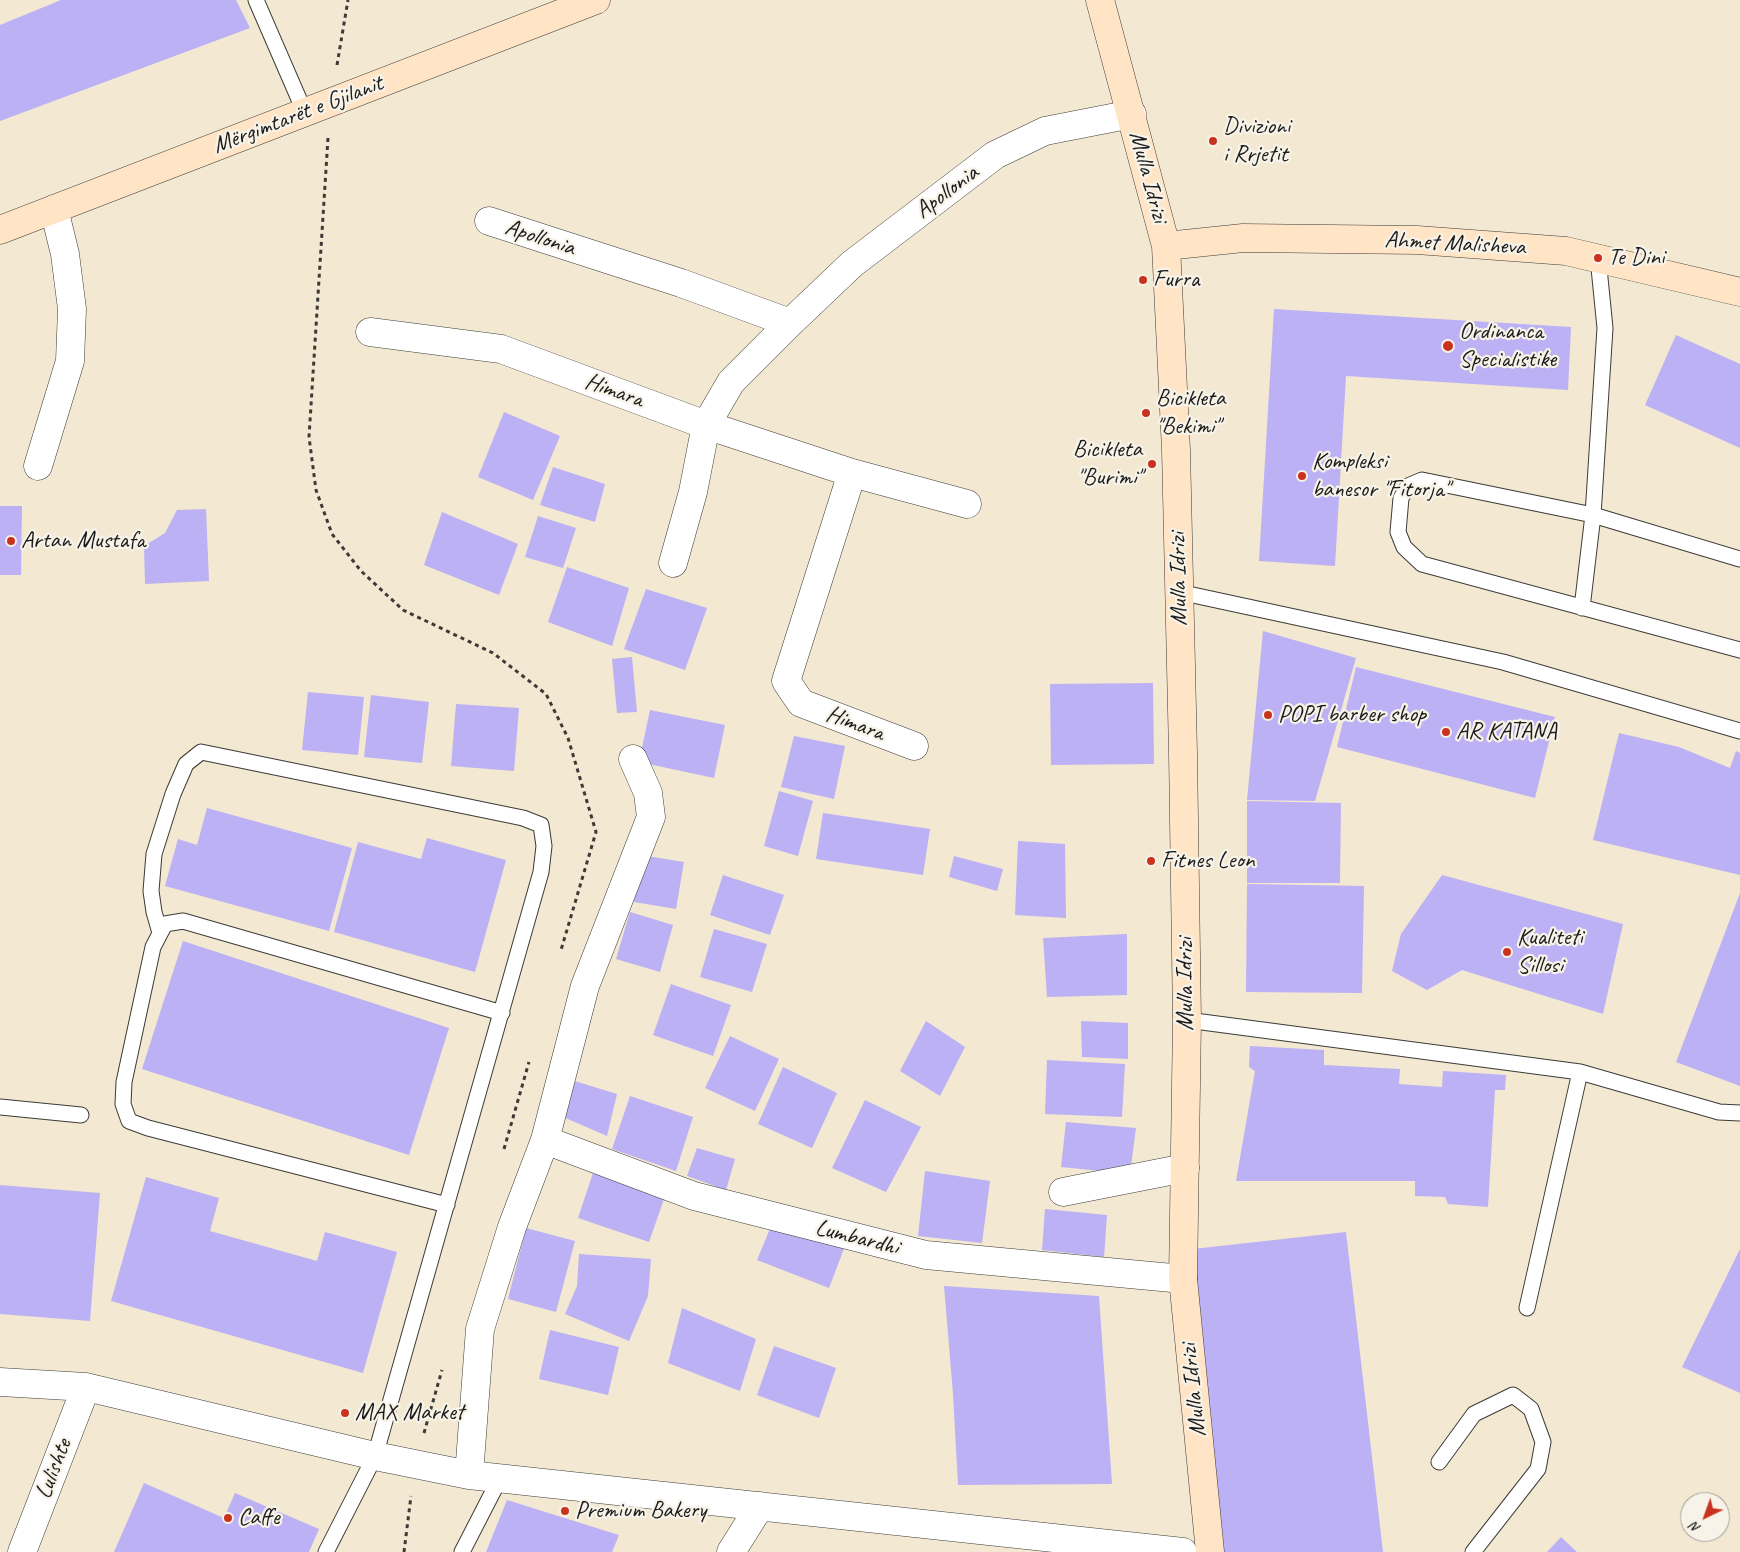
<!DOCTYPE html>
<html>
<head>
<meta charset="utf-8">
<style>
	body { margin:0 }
	#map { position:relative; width:1740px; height:1552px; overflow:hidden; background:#f3e8d1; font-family:Caveat,sans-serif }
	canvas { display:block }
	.north { position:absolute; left:1680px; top:1492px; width:50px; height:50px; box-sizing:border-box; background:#f7f3e8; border:1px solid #9f9d96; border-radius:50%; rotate:222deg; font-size:14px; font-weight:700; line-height:20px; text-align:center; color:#1c1c1c }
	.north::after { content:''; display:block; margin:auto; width:18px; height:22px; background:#c8321e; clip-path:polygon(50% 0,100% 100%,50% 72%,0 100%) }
</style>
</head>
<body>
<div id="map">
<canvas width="1740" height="1552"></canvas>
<div class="north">N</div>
</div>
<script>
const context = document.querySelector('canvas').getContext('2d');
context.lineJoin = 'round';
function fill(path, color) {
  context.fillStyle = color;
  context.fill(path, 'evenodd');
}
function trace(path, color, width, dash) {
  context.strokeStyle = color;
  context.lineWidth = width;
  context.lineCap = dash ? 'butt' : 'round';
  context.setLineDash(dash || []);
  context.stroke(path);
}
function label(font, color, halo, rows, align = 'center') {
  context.font = font + ' Caveat,sans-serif';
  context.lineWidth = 4.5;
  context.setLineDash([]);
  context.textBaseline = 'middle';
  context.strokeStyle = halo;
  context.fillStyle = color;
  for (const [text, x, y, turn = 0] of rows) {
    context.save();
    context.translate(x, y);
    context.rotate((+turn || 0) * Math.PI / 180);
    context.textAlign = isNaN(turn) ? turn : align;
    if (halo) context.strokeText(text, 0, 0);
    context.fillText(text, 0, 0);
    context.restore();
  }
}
fill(new Path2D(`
	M61,0h175l14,28 -250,93v-96z
	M1274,309l297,18 -3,63 -222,-14 -11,190 -76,-5z
	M1676,335l64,29v84l-95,-43z
	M504,412l56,24 -27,64 -55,-23z
	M553,467l52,17 -10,38 -55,-17z
	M0,506h22l-1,69h-21z
	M206,509l3,72 -64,3 -1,-38 21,-13 12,-23z
	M442,512l76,32 -19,51 -75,-30z
	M538,516l38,12 -13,40 -38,-11z
	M567,567l62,21 -17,58 -64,-24z
	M646,589l61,19 -22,62 -61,-21z
	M1263,631l93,27 -41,143 -68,-1z
	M632,657l5,55 -20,1 -5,-54z
	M1356,667l199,50 -20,81 -198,-51z
	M1153,683l1,81 -103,1 -1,-81z
	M308,692l56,5 -6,58 -56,-5z
	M371,695l58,7 -7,61 -58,-6z
	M456,704l63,4 -5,63 -63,-5z
	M650,710l75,15 -11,53 -75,-16z
	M1619,733l60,14 51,21 6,-17 4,2v122l-147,-35z
	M794,736l51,10 -11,53 -53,-12z
	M779,791l34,10 -15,55 -34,-10z
	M1247,801l94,2 -1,80h-93z
	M207,808l145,40 -23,83 -164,-45 13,-47 19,6z
	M823,813l107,16 -7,46 -107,-16z
	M427,838l79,22 -31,112 -141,-40 24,-90 63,17z
	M1018,841l47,3 1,74 -51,-3z
	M641,855l43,7 -8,47 -42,-7z
	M954,856l49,13 -6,22 -48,-14z
	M723,875l61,20 -14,40 -60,-20z
	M1442,875l181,49 -20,90 -141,-44 -35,20 -35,-19 9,-37z
	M1247,884l117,2 -2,107 -116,-1z
	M1740,893v193l-64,-24z
	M630,912l43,13 -13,47 -44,-13z
	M714,929l53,15 -15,48 -52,-15z
	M1127,934v61l-80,2 -4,-59z
	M183,941l266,87 -40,127 -267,-86z
	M671,984l60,21 -18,51 -60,-21z
	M926,1021l39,26 -25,49 -40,-25z
	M1081,1021l47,2v36l-46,-2z
	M730,1036l49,23 -24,52 -50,-23z
	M1250,1046l74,4v15l76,4 -1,15 43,3 1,-16 63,4 -1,15h-10l-7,117 -40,-3 -3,-7 -30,-1v-15h-179l19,-110 -6,-4z
	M1047,1060l78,4 -3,53 -77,-3z
	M783,1067l54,26 -25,55 -54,-24z
	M568,1079l49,15 -10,42 -46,-20z
	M630,1096l63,21 -17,54 -64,-22z
	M865,1100l56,27 -35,65 -54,-24z
	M1066,1122l70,6 -6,46 -69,-7z
	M697,1148l38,11 -9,31 -39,-14z
	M925,1171l65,10 -8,62 -64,-7z
	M593,1173l71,26 -15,43 -71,-24z
	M146,1177l73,21 -9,33 107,30 8,-29 72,20 -34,121 -252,-72z
	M0,1185l100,8 -10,128 -90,-7z
	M1045,1209l62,6 -3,42 -62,-7z
	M772,1224l73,22 -16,42 -72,-28z
	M526,1228l49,13 -19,71 -48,-13z
	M1346,1232l37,320h-164l-35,-302z
	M1740,1249v144l-58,-26z
	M579,1254l72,5 -3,37 -19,45 -64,-27 12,-28z
	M944,1286l155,10 13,188 -154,1 -5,-91z
	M682,1308l74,31 -16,52 -72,-28z
	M550,1330l69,17 -11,48 -69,-16z
	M774,1346l62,22 -17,50 -62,-23z
	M144,1483l80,35 11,-25 84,36 -10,23h-195z
	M507,1500l112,35 -7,17h-126z
	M1561,1537l16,15h-30z`), '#bbb1f4');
const lane = new Path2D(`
	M256,0l49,113
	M1740,559l-147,-44 -171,-35 -14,6 -7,12 -3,34 6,15 18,17 318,86
	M1179,592l324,70 237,69
	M1582,608l11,-93 12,-187 -7,-70
	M160,933l-6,-21 -3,-21 3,-37 19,-60 13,-30 15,-12 322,66 18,7 3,21 -3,26 -166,584 -49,96
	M1187,1020l393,52 139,40 21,1
	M0,1107l81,8
	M447,1205l-299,-77 -19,-7 -6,-17 1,-22 29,-135 12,-23 18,-3 319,92
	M1527,1308l53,-236
	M1439,1462l35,-48 39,-19 18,14 12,33 -5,27 -65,83
	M462,1552l38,-74`);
const street = new Path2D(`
	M489,221l192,62 109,40
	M370,332l131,17 205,76 146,48 115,31
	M38,466l32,-105 2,-52 -7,-55 -11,-45
	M852,473l-66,208 15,22 113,43
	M673,563l20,-71 13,-67 25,-43 59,-59 62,-59 143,-109 50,-24 87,-17
	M545,1140l149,56 232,59 257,24
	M1063,1192l122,-24
	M0,1382l86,5 289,69 94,19 714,77
	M469,1475l11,-146 32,-102 33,-87 40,-154 66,-169 -3,-24 -15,-34
	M22,1552l64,-165
	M731,1552l29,-46`);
const secondary = new Path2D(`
	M1100,0l66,246 10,204 7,303 4,267 -4,259 27,273
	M0,230l596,-230
	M1166,246l77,-8 174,2 149,11 174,41`);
trace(lane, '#3c3b37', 17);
trace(street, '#3c3b37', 29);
trace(secondary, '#3c3b37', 29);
trace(new Path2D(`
	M337,65l11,-65
	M328,138l-19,299 7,53 16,44 29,37 42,39 90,43 53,41 22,44 28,94 -35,118
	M504,1149l25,-87
	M424,1433l18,-63
	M404,1552l7,-56`), '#3c3b37', 3, [4, 4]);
trace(lane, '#fff', 15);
trace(street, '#fff', 28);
trace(secondary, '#ffe4c6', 28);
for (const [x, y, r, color] of [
	[1213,141,5,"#c8321e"],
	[1598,258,5,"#c8321e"],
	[1143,280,5,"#c8321e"],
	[1448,346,6,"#c8321e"],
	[1146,413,5,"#c8321e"],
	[1152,464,5,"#c8321e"],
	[1302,476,5,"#c8321e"],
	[11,541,5,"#c8321e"],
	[1268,715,5,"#c8321e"],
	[1446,732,5,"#c8321e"],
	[1151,861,5,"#c8321e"],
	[1507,952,5,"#c8321e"],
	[345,1413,5,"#c8321e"],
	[565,1511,5,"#c8321e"],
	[228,1518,5,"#c8321e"]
]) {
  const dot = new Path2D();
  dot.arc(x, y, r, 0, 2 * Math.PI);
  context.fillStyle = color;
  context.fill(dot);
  trace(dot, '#f7f3e8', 2);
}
label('24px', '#1c1c1c', '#f7f3e8', [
	["Mërgimtarët e Gjilanit",298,115,-21],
	["Mulla Idrizi",1148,177,75],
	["Apollonia",947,192,-37],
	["Apollonia",540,238,18],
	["Ahmet Malisheva",1455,244,3],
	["Himara",614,391,20],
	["Mulla Idrizi",1179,579,-91],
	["Himara",855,724,21],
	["Mulla Idrizi",1186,984,-90],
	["Lumbardhi",857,1238,14],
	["Mulla Idrizi",1194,1390,-96],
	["Lulishte",54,1469,-69]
]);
label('24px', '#1c1c1c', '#f7f3e8', [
	["Divizioni",1223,127],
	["i Rrjetit",1223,155],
	["Te Dini",1608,258],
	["Furra",1153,280],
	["Ordinanca",1459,332],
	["Specialistike",1459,360],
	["Bicikleta",1156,399],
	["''Bekimi''",1156,427],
	["Bicikleta",1142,450,"right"],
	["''Burimi''",1142,478,"right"],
	["Kompleksi",1312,462],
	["banesor \"Fitorja\"",1312,490],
	["Artan Mustafa",21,541],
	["POPI barber shop",1278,715],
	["AR KATANA",1456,732],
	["Fitnes Leon",1161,861],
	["Kualiteti",1517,938],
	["Sillosi",1517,966],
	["MAX Market",355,1413],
	["Premium Bakery",575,1511],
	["Caffe",238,1518]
], 'left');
</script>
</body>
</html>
